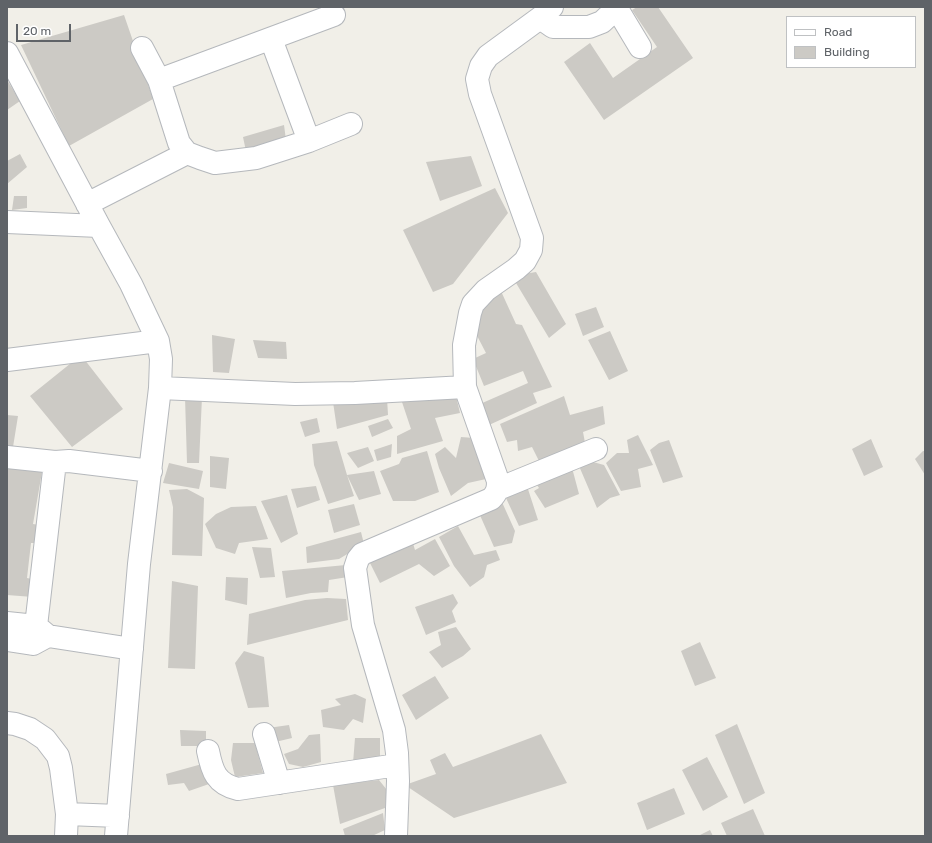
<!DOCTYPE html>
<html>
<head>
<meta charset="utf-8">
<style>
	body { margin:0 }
	#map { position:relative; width:932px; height:843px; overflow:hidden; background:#f1efe8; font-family:Rubik,sans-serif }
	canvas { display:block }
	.frame { position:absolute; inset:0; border:8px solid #5f6368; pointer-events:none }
	.legend { position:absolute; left:786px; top:16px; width:130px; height:52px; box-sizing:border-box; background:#fff; border:1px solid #bfc1c3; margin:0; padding:5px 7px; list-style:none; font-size:12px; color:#5f6368 }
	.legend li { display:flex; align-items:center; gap:8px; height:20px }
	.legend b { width:20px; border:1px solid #bfc1c3 }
	.scale { position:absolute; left:16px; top:24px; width:55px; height:18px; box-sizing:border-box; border:2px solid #5f6368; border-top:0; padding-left:5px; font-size:12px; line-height:14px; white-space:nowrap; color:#5f6368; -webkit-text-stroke:3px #fff; paint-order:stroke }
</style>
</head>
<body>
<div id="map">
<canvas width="932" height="843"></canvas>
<div class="frame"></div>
<ul class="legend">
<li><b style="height:5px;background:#fff"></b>Road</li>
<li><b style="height:11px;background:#cccac5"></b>Building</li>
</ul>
<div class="scale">20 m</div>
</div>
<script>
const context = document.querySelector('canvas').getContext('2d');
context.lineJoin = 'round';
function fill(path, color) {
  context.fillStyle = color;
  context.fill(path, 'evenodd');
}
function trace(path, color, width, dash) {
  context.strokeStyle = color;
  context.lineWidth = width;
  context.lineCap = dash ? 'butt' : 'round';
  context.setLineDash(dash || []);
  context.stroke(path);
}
fill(new Path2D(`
	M637,7h21l35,51 -89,62 -40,-58 26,-19 23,35 44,-31 -25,-37z
	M124,15l29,84 -84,47 -48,-101z
	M7,80l13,21 -13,9z
	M284,125l2,15 -39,16 -4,-19z
	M20,154l7,13 -20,17v-23z
	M471,156l11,30 -42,15 -14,-39z
	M495,188l13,25 -55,71 -20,8 -30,-62z
	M14,196h13v12l-15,2z
	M536,272l30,52 -17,14 -33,-55 8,-9z
	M500,289l16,35 6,1 30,62 -19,6 4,10 -48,22 -9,-21 48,-21 -5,-12 -39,15 -11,-27 13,-6 -13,-25 3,-18z
	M596,307l8,20 -21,9 -8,-22z
	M610,331l18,40 -19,9 -21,-40z
	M212,335l23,4 -6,34 -16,-1z
	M253,340l33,2 1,17 -29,-1z
	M81,355l42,54 -51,38 -42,-51z
	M400,396h56l4,17 -25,5 8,23 -46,13v-18l14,-7z
	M564,396l6,19 33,-9 2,18 -22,8 3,16 -45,17 -9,-18 -14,4 -1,-11 -10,2 -7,-18z
	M185,397h17l-3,66h-12z
	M387,398l1,17 -51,14 -4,-27z
	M7,415l11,1 -5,31 -6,-1z
	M317,418l3,14 -15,5 -5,-15z
	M388,419l5,9 -21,9 -4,-11z
	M638,435l15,30 -15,4 3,18 -20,4 -15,-28 11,-10h12l-2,-13z
	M461,437l13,1 12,41 -18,4 -17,13 -12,-28 -4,-14 10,-7 11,11z
	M871,439l12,28 -19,9 -12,-27z
	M669,440l14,37 -20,6 -13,-33 9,-7z
	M337,441l10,34 27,-4 7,23 -22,6 -12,-25 7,21 -26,8 -14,-39 -2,-21z
	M392,444l-1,13 -14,4 -3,-11z
	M368,447l6,14 -16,7 -11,-15z
	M427,451l12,41 -24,9h-22l-13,-30 19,-7 3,-6z
	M923,451h2v24l-10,-16z
	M210,456l19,2 -3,31 -16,-2z
	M593,462l11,3 16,30 -10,3 -13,10 -18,-42z
	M169,463l34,8 -4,18 -36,-6z
	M571,464l8,30 -34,14 -11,-17 5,-3 -6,-9z
	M7,467l35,5 -9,52 13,2 -2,17h-13l-4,35 9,2 -3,17 -26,-2z
	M526,483l12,37 -19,6 -13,-28 7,-11z
	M316,486l4,14 -23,8 -6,-19z
	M187,489l17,9 -2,58 -30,-1 1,-48 -4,-17z
	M287,495l11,39 -17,9 -20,-42z
	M501,500l14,31 -3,12 -18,4 -15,-34z
	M354,504l6,21 -26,8 -6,-23z
	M256,506l12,33 -29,4 -4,11 -19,-6 -11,-24 11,-10 15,-7z
	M458,526l16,29 22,-5 4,10 -13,5 -3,12 -14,10 -16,-21 -15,-29z
	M361,532l3,12 -25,15 -32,4 -1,-16z
	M435,539l15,27 -16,10 -15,-12 -39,19 -12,-24 44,-19 3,10z
	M252,547l19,1 4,29 -15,1z
	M346,565l2,12 -19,3 -1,12 -17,1 -25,5 -4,-27z
	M226,577l22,1 -1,27 -22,-5z
	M172,581l26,5 -3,83 -27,-1z
	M453,594l5,9 -6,8 4,11 -30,13 -11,-28z
	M327,598l19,1 2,21 -101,25 2,-31 56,-14z
	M456,627l15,22 -8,7 -21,12 -13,-16 12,-7 -3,-13z
	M700,642l16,36 -21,8 -14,-35z
	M244,651l20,6 5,50 -21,1 -13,-45z
	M435,676l14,22 -33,22 -14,-25z
	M355,694l11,5 -3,24 -10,-4 -9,11 -21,-3 -2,-17 20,-5 -6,-6z
	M737,724l28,69 -21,11 -29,-69z
	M289,725l3,13 -21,5 -3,-15z
	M180,730l26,1v15h-25z
	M320,734l1,28 -18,5 -14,-3 -5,-10 14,-5 11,-14z
	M541,734l26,49 -113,35 -49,-33 31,-11 -6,-14 15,-7 8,14z
	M355,738h25v23l-27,2z
	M233,743h22l8,30 -28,4 -4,-17z
	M707,757l21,40 -25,14 -21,-41z
	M202,764l7,20 -20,7 -5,-8 -16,2 -2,-11z
	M379,780l8,10 -2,18 -45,16 -7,-39z
	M674,788l11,26 -38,16 -10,-27z
	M753,809l12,27h-38l-6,-13z
	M383,813l2,17 -13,6h-27l-2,-7z
	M710,830l3,6h-15z`), '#cccac5');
const minor = new Path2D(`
	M616,7l24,40
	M540,18l13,9h36l13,-5 15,-14
	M271,39l38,102
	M142,48l17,32 20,63 8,10 13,5 15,5 41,-5 53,-17 42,-17
	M7,53l92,173 32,58 27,57 3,18 -1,29 -21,176 -23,272
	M159,80l175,-65
	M87,204l100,-51
	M7,222l92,4
	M7,360l151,-19
	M160,388l135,6 60,-1 110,-6
	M7,457l48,5
	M498,489l98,-40
	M7,623l29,3 12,10 84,13
	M7,640l26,4 13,-7
	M33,644l3,-18 19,-164 14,-1 82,10
	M7,723l8,1 15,5 15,10 13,17 3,12 6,46 -1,22
	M264,734l15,49
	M208,751c4,20 8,33 30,38l159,-24
	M67,814l51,2
	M396,836l2,-55 -1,-28 -3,-23 -31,-105 -8,-57 3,-9 4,-5 129,-55c6,-6 7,-10 7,-18l-33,-94 -1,-42 6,-32 3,-9 13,-14 30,-21 9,-8 6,-11 1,-12 -52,-144 -3,-15 4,-13 7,-10 56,-41 8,-8`);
trace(minor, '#b5b8bc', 24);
trace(minor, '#fff', 22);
</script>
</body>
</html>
